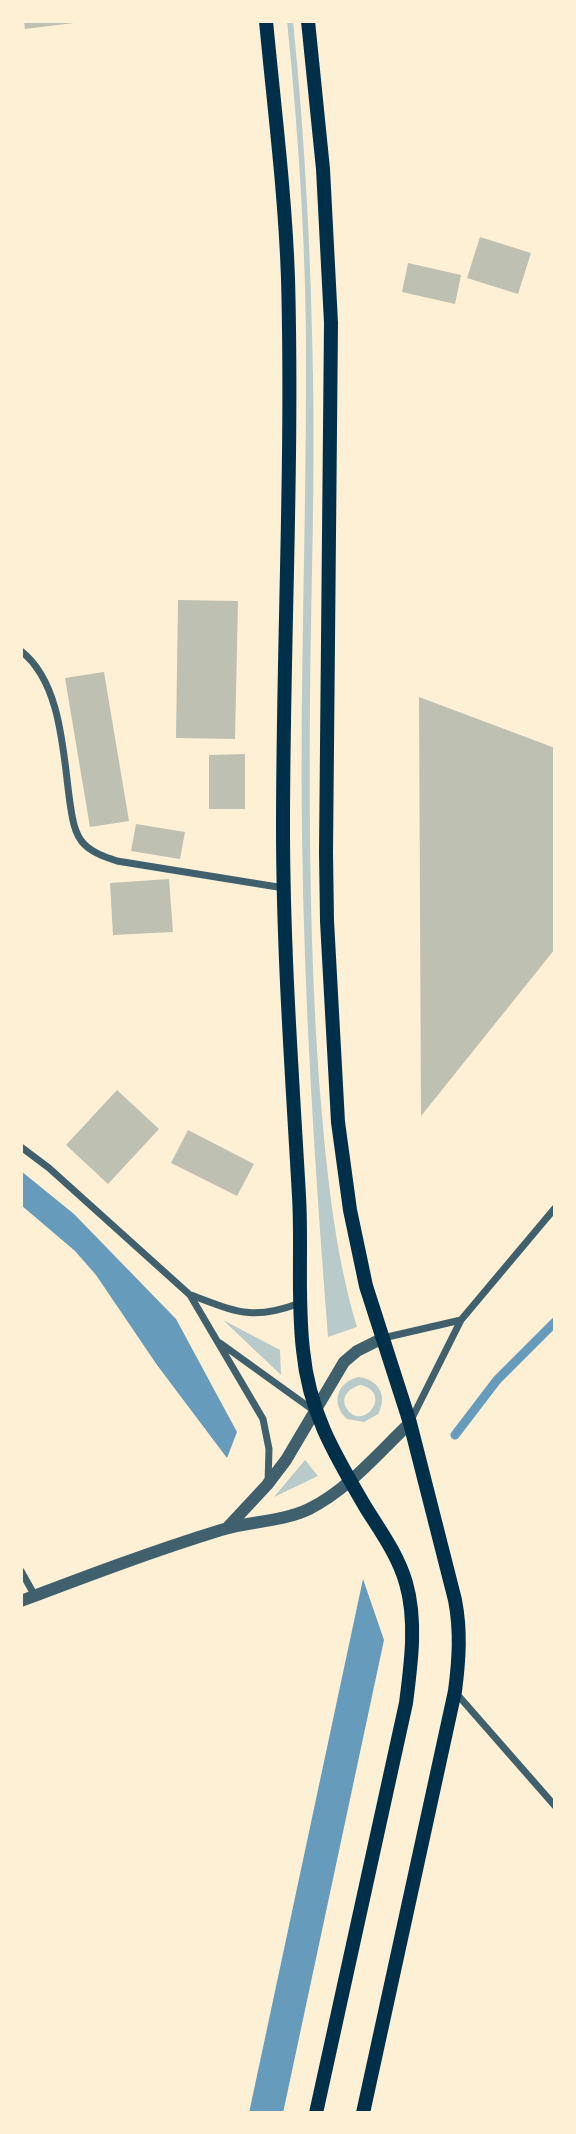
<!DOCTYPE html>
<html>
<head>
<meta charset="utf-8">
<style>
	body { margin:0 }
	#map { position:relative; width:576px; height:2134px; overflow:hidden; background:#fdf0d5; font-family:Commissioner,sans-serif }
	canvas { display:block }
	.frame { position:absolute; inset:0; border:23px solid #fdf0d5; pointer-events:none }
</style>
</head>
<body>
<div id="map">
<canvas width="576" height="2134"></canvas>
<div class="frame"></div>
</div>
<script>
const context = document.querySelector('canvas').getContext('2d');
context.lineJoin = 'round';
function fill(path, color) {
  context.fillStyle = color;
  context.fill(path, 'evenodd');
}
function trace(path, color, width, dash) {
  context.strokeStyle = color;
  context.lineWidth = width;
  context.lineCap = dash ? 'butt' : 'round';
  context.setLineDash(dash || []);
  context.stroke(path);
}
fill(new Path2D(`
	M287,21h6c12,118 18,236 20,355 2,107 -2,215 -3,322 -1,128 0,255 9,382 7,83 14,167 38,247l-29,10c-13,-167 -24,-335 -26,-503 -2,-152 4,-304 4,-456 1,-119 -7,-239 -19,-357z
	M223,1320l57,30 1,25z
	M359,1377c20,3 29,19 19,37l-14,8 -17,-3c-17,-16 -10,-37 12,-42zM361,1385c33,9 1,47 -14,24 -8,-12 3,-22 14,-24z
	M305,1460l13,16 -44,21z`), '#b9caca');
fill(new Path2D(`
	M21,1171l53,43 102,105 61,113 -10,26 -70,-93 -61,-90 -21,-24 -54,-46z
	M363,1579l21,61 -101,473h-34z`), '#669bbc');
trace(new Path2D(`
	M455,1435l42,-55 58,-58`), '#669bbc', 9);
fill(new Path2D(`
	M24,21h50v2l-49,6z
	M480,237l51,16 -13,41 -51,-16z
	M408,263l53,12 -6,29 -53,-12z
	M178,600l60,1 -3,138 -59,-1z
	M104,672l25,149 -39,6 -25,-149z
	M419,697l136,51v201l-134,167z
	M245,754v55h-36v-54z
	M136,824l49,8 -5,27 -49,-8z
	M169,879l4,53 -60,3 -3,-52z
	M117,1090l42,39 -51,55 -42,-39z
	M188,1130l66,34 -17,32 -66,-33z`), '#bec0b2');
trace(new Path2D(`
	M21,651c41,32 42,104 49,152 2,13 4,31 14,41 9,9 21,13 33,17l167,27
	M21,1147l28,21 141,127 73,124 6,30 -1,34
	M191,1295c46,17 61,26 109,8
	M461,1320l94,-112
	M383,1338l78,-18 -51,102
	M220,1343l93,67
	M21,1571l14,25
	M456,1693l99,113`), '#3f606c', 7);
trace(new Path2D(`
	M227,1528l40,-43 19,-25 58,-98 13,-11 26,-13
	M21,1601c66,-25 132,-50 200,-71 29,-9 61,-8 88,-21 39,-19 70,-57 101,-86`), '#3f606c', 12);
trace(new Path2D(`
	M266,21c8,85 19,171 22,257 5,183 -5,366 -5,549 0,123 9,246 16,369 3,51 -2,103 4,154 6,63 32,105 63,158 15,24 32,47 40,75 11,38 5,81 0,120l-90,410
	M308,21l15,148 8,154 -5,529 1,69 11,201 12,88 16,76 44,137 45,177c6,31 4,60 0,91l-92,422`), '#003049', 14);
</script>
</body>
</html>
